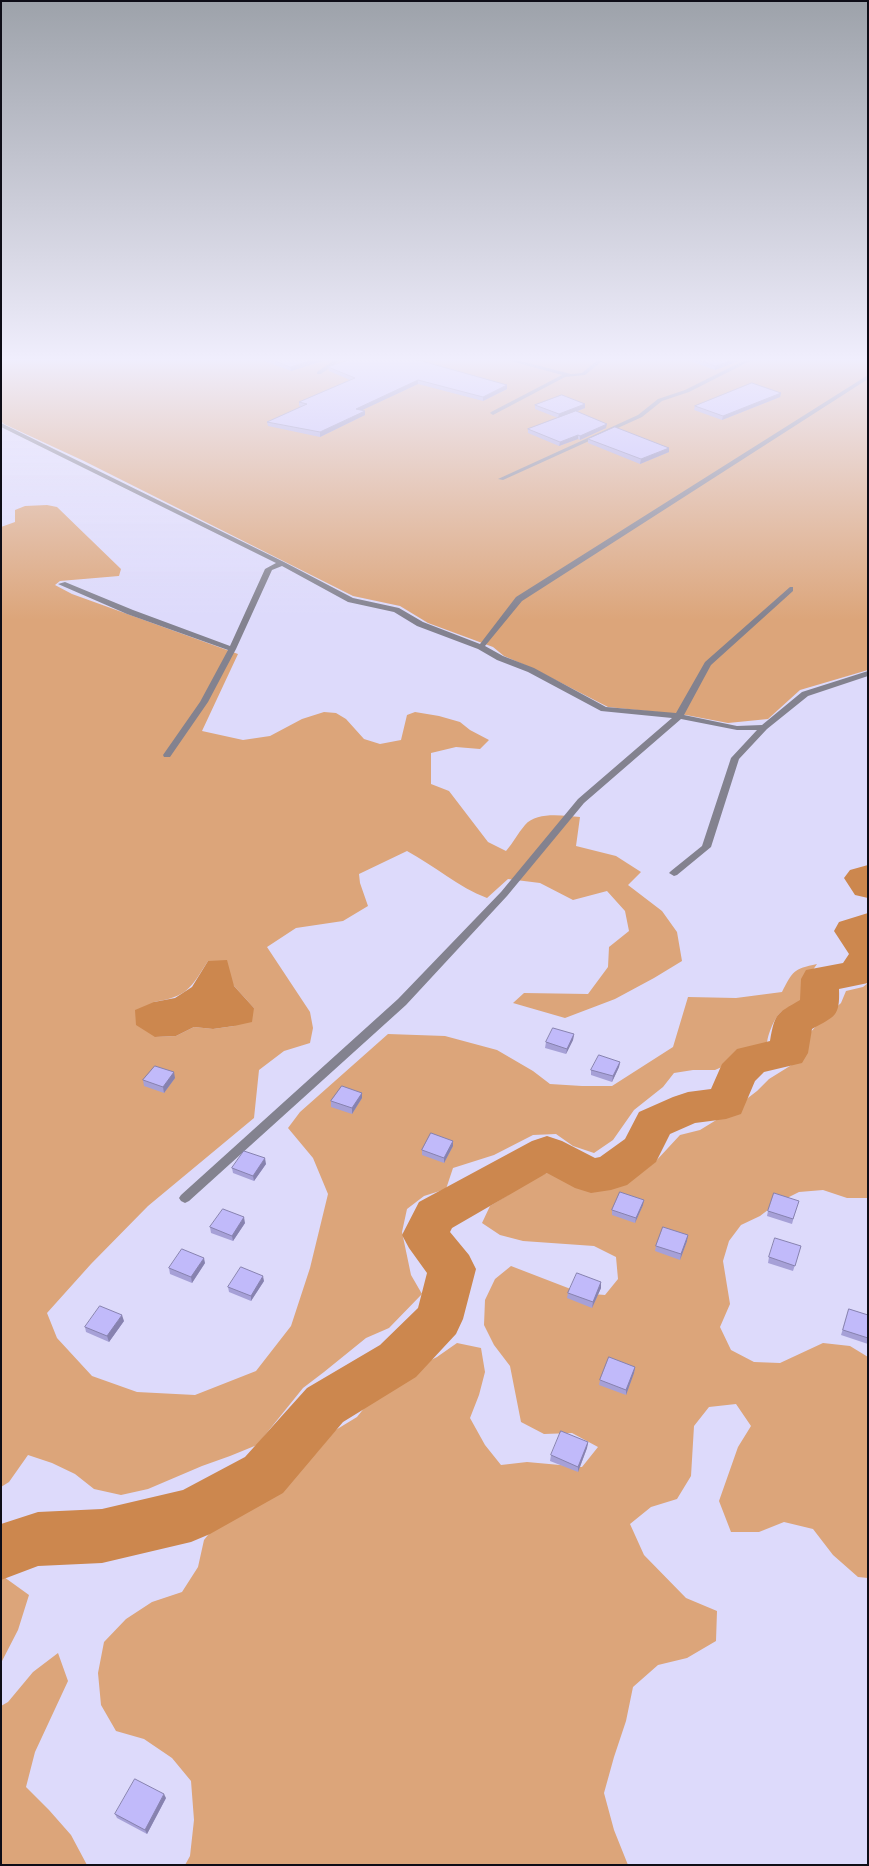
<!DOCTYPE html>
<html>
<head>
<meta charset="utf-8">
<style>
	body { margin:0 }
	#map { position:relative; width:869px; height:1866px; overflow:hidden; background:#dddafb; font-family:"Exo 2",sans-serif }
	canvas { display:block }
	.frame { position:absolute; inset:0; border:2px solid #0e0d17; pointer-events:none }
</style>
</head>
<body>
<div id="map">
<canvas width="869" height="1866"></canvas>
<div class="frame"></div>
</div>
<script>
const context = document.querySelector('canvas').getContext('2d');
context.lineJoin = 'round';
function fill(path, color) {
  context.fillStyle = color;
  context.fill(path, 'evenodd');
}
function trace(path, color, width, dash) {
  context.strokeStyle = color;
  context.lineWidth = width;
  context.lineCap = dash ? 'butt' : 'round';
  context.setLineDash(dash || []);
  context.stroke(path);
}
fill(new Path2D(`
	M1,358h867v312l-68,20 -32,29 -40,4 -42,-8 -78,-8 -74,-38 -30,-13 -11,-9 -65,-24 -28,-17 -47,-10 -269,-135 -80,-37 -3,-3z
	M47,505l10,2 64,62 -2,7 -59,5 -5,4 17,9 166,60 -36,77 41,9 27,-4 32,-17 22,-7 12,1 10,6 18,20 16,5 21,-4 6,-25 8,-3 24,4 21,6 10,8 19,10 -9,9 -24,-2 -25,6v31l18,7 39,51 18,9c7,-8 12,-18 19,-26 12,-14 39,-9 55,-8l-4,29 40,10 25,16 -13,13 34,26 15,21 5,29 -28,17 -39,21 -50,19 -52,-15 11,-10 64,1 20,-27 1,-20 20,-16 -4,-20 -18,-20 -34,9 -33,-17 -32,-4 -21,19c-29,-11 -52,-32 -80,-47l-48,23 1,9 8,23 -25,15 -47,7 -29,19 43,65 3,16 -3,15 -26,8 -25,19 -5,48 -106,88 -57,58 -44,49 10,25 35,38 45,16 58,3 61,-24 35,-45 19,-58 18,-74 -15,-36 -25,-30 12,-16 88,-78 57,2 52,14 36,21 17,13 32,2h30l61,-39 15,-50 48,1 46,-6c11,-21 11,-23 35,-28l-9,13 -3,25c-7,6 -16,5 -24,10 -7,6 -15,26 -14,35l-52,23h-22l-19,3 -11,14 -29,23 -21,30 -19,13 -21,-7 -17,-12 -23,1 -39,20 -41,13 -7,21 -22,7 -17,13 -5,23 9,43 11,19 -33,34 -23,10 -42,34 -21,16 -46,57 -27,11 -28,10 -54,23 -27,6 -27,-6 -19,-15 -23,-11 -24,-8 -19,27 -8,5v-960l14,-5v-12l10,-4zM208,961l26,25 20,22 -20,18 -21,3 -19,-2 -18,9 -21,1 -1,-35c34,-6 36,-13 54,-41z
	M868,983v215h-21l-24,-8 -24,2 -22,11 -17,13 -19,9 -12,16 -6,20 7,43 -10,23 11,23 23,12 26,1 43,-20 27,3 18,11v221l-10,-1 -25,-22 -20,-26 -29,-7 -25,10h-28l-12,-31 19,-54 13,-21 -15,-22 -27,3 -15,19 -3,50 -14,23 -26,8 -21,17 14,31 42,43 31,13 -1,30 -29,17 -29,7 -25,22 -7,34 -12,36 -10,36 10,37 14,35h-443l5,-9 4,-36 -3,-39 -19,-23 -28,-19 -28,-8 -15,-26 -3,-32 6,-31 22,-23 26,-17 30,-10 16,-25 6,-27 19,-24 25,-14 69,-50 17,-21 23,-14 33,-41 23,-7 24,-12 20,-14 24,5 4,24 -6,23 -9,23 15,27 16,20 26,-3 55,5 16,-20 -26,-14 -28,1 -23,-12 -11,-56 -16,-21 -10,-20 1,-25 10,-21 16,-13 70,27 24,2 13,-16 -2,-22 -22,-11 -71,-5 -23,-6 -18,-12 8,-17 18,-11 15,-13 32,-12 19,12 23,1 23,-4 21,-6 14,-11 25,-27 20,-5 31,-19 26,-20 12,-12 29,-18 10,-26 10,-11 23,-21 5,-12 17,-4z
	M4,1577l25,18 -11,35 -17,33v-85z
	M58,1653l10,28 -33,71 -9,35 23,23 22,25 16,30h-86v-159l7,-4 25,-30z`), '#dca57a');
fill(new Path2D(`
	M227,960l7,26 20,22 -2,14 -18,4 -21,3 -19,-2 -18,9 -21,1 -19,-12 -1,-15 19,-8 21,-4 17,-11 16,-26z`), '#cc874e');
fill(new Path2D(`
	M868,865v33l-13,-3 -11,-17 6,-8z
	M868,913v70l-29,6c1,28 -4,27 -27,40l-4,24 -6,10 -38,9 -9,9 -14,33 -15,5 -31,4 -25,11 -14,28 -29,23 -16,5 -20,3 -16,-5 -28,-15 -95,55 -2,4 19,23 7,14 -13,50 -7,15 -40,43 -73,45 -60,71 -73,41 -19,8 -89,21 -64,3 -37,14v-56l37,-12 64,-3 81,-19 62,-33 62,-69 73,-43 38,-37 9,-35 -18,-25 -7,-13 17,-33 113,-61 15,-5 15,5 33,17 5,-1 25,-18 14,-27 34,-15 15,-5 23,-3 11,-25 15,-15 33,-8c5,-28 6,-27 30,-41l1,-21 5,-9 37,-7 6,-9 -15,-23 5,-9z`), '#cc874e');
fill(new Path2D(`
	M1,358h5l-5,3z
	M337,358h6l-22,16h-4v-2z
	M500,358h9l62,16 11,-1 18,-15h6l-21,17 -20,2 -72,38 -3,-2 1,-1 71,-37z
	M749,358h7l-67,34 -27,9 -20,16 -139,63 -5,-1 140,-64 20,-16 27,-9z
	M868,375v4l-346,222 -37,45 18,10 31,12 72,39 70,6 29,-51 85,-75h3v4l-82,74 -27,50 53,11 25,-1 40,-33 66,-21v5l-60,20 -41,33 -28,30 -28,88 -34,28 -3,1 -5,-3 2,-2 31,-25 29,-88 26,-28h-20l-56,-11 -97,84 -77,93 -101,109 -217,196 -4,2 -4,-2 -2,-3 2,-3 217,-196 103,-107 77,-93 94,-81 -71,-7 -73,-39 -31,-12 -19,-11 -61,-23 -23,-14 -46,-10 -66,-36 -10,4 -36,79 -28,53 -38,55h-6l-1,-2 37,-53 28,-52 -101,-36 -69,-30 7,-2 68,28 97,36 35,-77 11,-6 -275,-136v-4l283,139 69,36 46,10 24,14 57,22 36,-47z`), '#83828f');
fill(new Path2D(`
	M262,358h63l1,2 -35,11 -29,-11z
	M356,358h75l-7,3 83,28 -24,12 -65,-17 -56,26 3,5 -45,22 -52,-11 -1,-4 35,-15 -3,-1v-4l51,-22 -21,-9 -1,-4z
	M682,358h65l-32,12z
	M781,393l-1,4 -58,23 -28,-10 1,-4z
	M585,404v4l-9,4 30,16 -26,12 -2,-1 -19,7 -31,-13v-4l30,-11 -23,-9v-4z
	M588,439l81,13 -29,12 -52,-21z
	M574,1034l-1,6 -7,14 -21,-6 1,-6z
	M620,1062l-1,5 -7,15 -21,-7v-5z
	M175,1078l-11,15 -20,-7 -1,-6z
	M362,1093v5l-10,16 -21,-7v-6z
	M453,1141v5l-9,17 -22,-8v-5z
	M266,1164l-12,17 -21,-8 -1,-5z
	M643,1205l-8,18 -23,-8v-5z
	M797,1206l-5,18 -25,-8 1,-5z
	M245,1223l-12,18 -22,-8 -1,-6z
	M687,1241l-7,19 -25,-9 1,-5z
	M801,1246l-8,25 -25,-8 1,-6z
	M205,1263l-13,20 -22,-9 -1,-6z
	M264,1281l-13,20 -22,-9 -1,-5z
	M601,1282v6l-9,20 -25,-10 1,-5z
	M849,1309l19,6v29l-27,-9z
	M124,1321l-15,21 -23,-10 -1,-5z
	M635,1367l-1,6 -8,22 -27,-10 1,-5z
	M588,1442l-1,6 -9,24 -28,-11 1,-6z
	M166,1798l-19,36 -30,-16 -2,-4z`), '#a6a0d7');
fill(new Path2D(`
	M318,358h7l1,2 -35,11v-4z
	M422,358h9l-12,6 -1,-4z
	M737,358h10l-32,12 1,-4z
	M418,380v4l-62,29v-4z
	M507,385v4l-24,12v-4z
	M781,393l-1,4 -58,23 1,-4z
	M585,404v4l-27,10 1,-4z
	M365,411v4l-45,22v-5z
	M607,424l-1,4 -26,12v-4z
	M578,435v4l-19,7 1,-4z
	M669,448v4l-29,12 1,-5z
	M574,1034l-1,6 -7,14 1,-5z
	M620,1062l-1,5 -7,15 1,-6z
	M174,1072l1,6 -11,15 -1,-6z
	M362,1093v5l-10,16v-6z
	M453,1141v5l-9,17v-5z
	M265,1158l1,6 -12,17 -1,-5z
	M644,1200l-1,5 -8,18 1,-5z
	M244,1217l1,6 -12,18 -1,-5z
	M688,1235l-1,6 -7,19 1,-6z
	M204,1258l1,5 -13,20 -1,-6z
	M263,1276l1,5 -13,20v-5z
	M601,1282v6l-9,20 1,-6z
	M122,1315l2,6 -15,21 -2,-6z
	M635,1367l-1,6 -8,22v-5z
	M588,1442l-1,6 -9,24v-5z
	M164,1794l2,4 -19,36 -2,-4z`), '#8782af');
const building = new Path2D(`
	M267,358h51l-27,9z
	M356,358h66l-4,2 89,25 -24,12 -65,-17 -62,29 9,2 -45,21 -53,-10 40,-18 -8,-2 56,-24 -27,-11z
	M694,358h43l-21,8z
	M752,383l29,10 -58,23 -28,-10z
	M562,395l23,9 -26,10 -24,-9z
	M576,411l31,13 -27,12 -2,-1 -18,7 -32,-13z
	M615,427l54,21 -28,11 -53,-20z
	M553,1028l21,6 -7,15 -21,-7z
	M599,1055l21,7 -7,14 -22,-6z
	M155,1066l19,6 -11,15 -20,-7z
	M342,1086l20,7 -10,15 -21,-7z
	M431,1133l22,8 -9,17 -22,-8z
	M244,1151l21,7 -12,18 -21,-8z
	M620,1192l24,8 -8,18 -24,-8z
	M774,1193l25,8 -6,18 -25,-8z
	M223,1209l21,8 -12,19 -22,-9z
	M663,1227l25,8 -7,19 -25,-8z
	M775,1238l26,8 -6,20 -26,-9z
	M182,1249l22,9 -13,19 -22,-9z
	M241,1267l22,9 -12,20 -23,-9z
	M577,1273l24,9 -8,20 -25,-9z
	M100,1306l22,9 -15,21 -22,-9z
	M849,1309l19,6v23l-25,-8z
	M609,1357l26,10 -9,23 -26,-10z
	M561,1431l27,11 -10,25 -27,-12z
	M135,1779l29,15 -19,36 -30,-16z`);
fill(building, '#c1bafa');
trace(building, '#8782af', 1);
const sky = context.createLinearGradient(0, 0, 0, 620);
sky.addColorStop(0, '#9da2aa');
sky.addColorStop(0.58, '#f0eefd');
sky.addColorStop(1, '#f0eefd00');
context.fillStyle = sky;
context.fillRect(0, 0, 869, 620);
</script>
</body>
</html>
